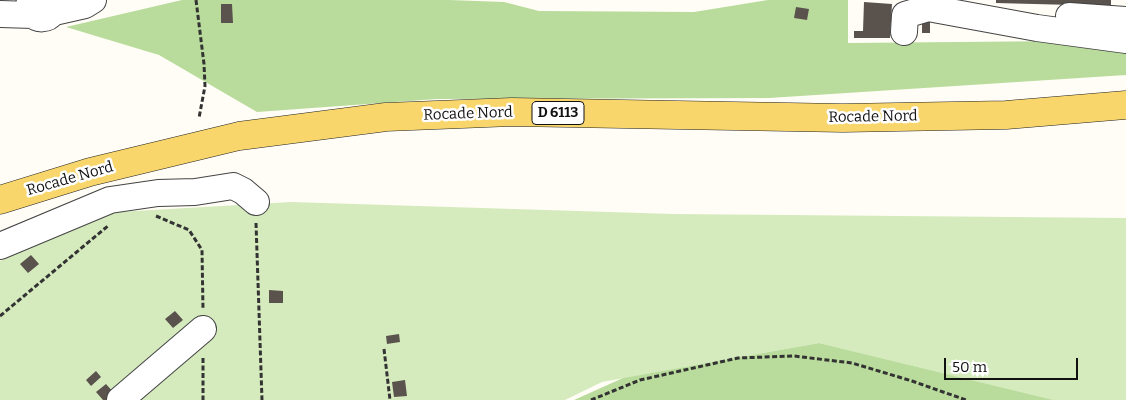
<!DOCTYPE html>
<html>
<head>
<meta charset="utf-8">
<style>
	body { margin:0 }
	#map { position:relative; width:1126px; height:400px; overflow:hidden; background:#fffdf5; font-family:Bitter,serif }
	canvas { display:block }
	.scale { position:absolute; left:944px; top:358px; width:134px; height:22px; box-sizing:border-box; border:2px solid #111; border-top:0; padding-left:6px; font-size:15px; line-height:18px; white-space:nowrap; color:#111; -webkit-text-stroke:4px #fff; paint-order:stroke }
</style>
</head>
<body>
<div id="map">
<canvas width="1126" height="400"></canvas>
<div class="scale">50 m</div>
</div>
<script>
const context = document.querySelector('canvas').getContext('2d');
context.lineJoin = 'round';
function fill(path, color) {
  context.fillStyle = color;
  context.fill(path, 'evenodd');
}
function trace(path, color, width, dash) {
  context.strokeStyle = color;
  context.lineWidth = width;
  context.lineCap = dash ? 'butt' : 'round';
  context.setLineDash(dash || []);
  context.stroke(path);
}
function label(font, color, halo, rows, align = 'center') {
  context.font = font + ' Bitter,serif';
  context.lineWidth = 5;
  context.setLineDash([]);
  context.textBaseline = 'middle';
  context.strokeStyle = halo;
  context.fillStyle = color;
  for (const [text, x, y, turn = 0] of rows) {
    context.save();
    context.translate(x, y);
    context.rotate((+turn || 0) * Math.PI / 180);
    context.textAlign = isNaN(turn) ? turn : align;
    if (halo) context.strokeText(text, 0, 0);
    context.fillText(text, 0, 0);
    context.restore();
  }
}
fill(new Path2D(`
	M291,202l382,12 453,4v182h-75l-232,-57 -217,39 -37,18h-565v-139l100,-48z`), '#d5ebbd');
fill(new Path2D(`
	M182,0h267l55,2 35,9 155,1 74,-12h80v43l220,-2 58,7v27l-357,23 -332,1 -180,13 -98,-57 -93,-28z
	M819,343l234,57h-479l49,-22z`), '#b9dc9c');
fill(new Path2D(`
	M996,0h115v6l-115,-3z
	M864,2l28,2 -2,34h-36v-7h9z
	M221,4h11l1,19h-12z
	M796,7l13,2 -2,11 -13,-2z
	M922,16h8v17h-8z
	M31,255l8,9 -11,9 -8,-9z
	M269,290l14,1v12h-14z
	M175,311l8,9 -10,8 -8,-9z
	M399,334l1,8 -13,2 -1,-8z
	M96,371l5,6 -10,9 -5,-6z
	M405,380l2,16 -13,1 -2,-15z
	M106,384l8,9 -8,7h-3l-7,-8z`), '#5a524d');
const minor = new Path2D(`
	M30,0c-5,26 30,23 24,0
	M54,12l31,-7 8,-5
	M0,14l33,1
	M1069,16l57,4
	M904,32l1,-17 23,-7 109,20 89,12
	M0,246l110,-46 48,-7 37,-1 38,-6 10,5 13,11
	M120,400l83,-71`);
const major = new Path2D(`
	M0,200l90,-28 149,-36 147,-19 126,-5 331,6 163,-3 120,-10`);
trace(minor, '#444', 28);
trace(major, '#222', 29);
trace(new Path2D(`
	M196,0l8,64 1,22 -6,32
	M156,216l33,14 13,20 1,59
	M256,223l6,177
	M0,316l109,-91
	M384,349l6,51
	M203,358v42
	M591,400l49,-20 98,-22 56,-2 58,7 60,18 54,19`), '#333', 3, [5, 2.5]);
trace(minor, '#fff', 26);
trace(major, '#f9d66b', 28);
for (const [x, y, w] of [
	[558,113,52]
]) {
  const box = new Path2D();
  box.roundRect(x - w / 2, y - 11.5, w, 23, 4);
  context.fillStyle = '#fff';
  context.fill(box);
  trace(box, '#111', 1);
}
label('bold 14px', '#111', null, [
	["D 6113",558,113]
]);
label('15px', '#111', '#fff', [
	["Rocade Nord",468,114,-2],
	["Rocade Nord",873,117,-1],
	["Rocade Nord",70,179,-16]
]);
</script>
</body>
</html>
